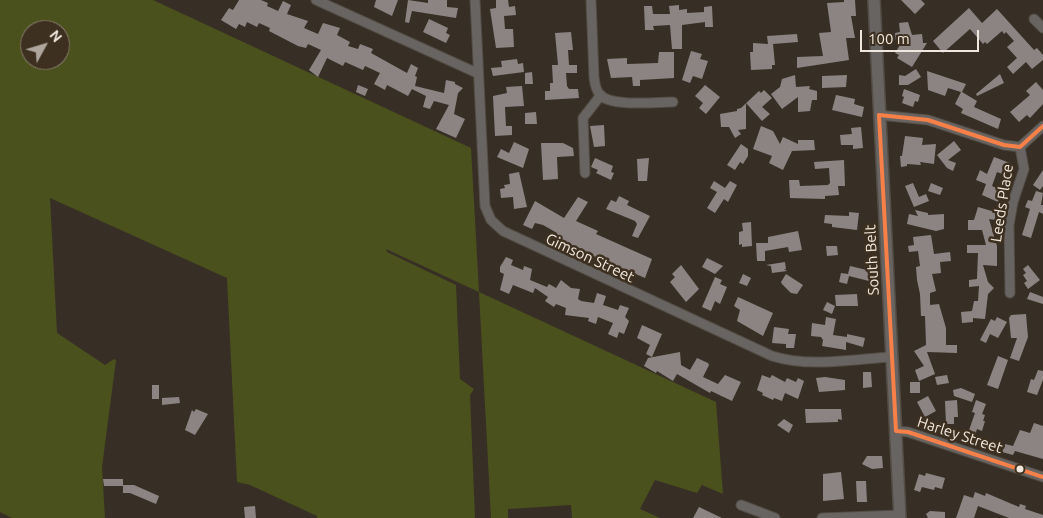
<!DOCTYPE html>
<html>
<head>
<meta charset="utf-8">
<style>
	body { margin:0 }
	#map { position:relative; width:1043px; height:518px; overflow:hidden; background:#372f26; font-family:Ubuntu,sans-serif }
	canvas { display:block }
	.north { position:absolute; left:20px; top:20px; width:50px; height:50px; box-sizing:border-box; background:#3d3020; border:1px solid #857a6c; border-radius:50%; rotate:51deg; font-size:14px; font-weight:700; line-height:20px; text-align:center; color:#f0e8de }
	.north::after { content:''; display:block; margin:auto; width:18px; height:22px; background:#afa79e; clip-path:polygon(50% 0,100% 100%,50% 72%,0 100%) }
	.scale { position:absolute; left:860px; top:30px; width:119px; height:22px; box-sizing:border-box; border:2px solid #f0e8de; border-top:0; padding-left:6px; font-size:15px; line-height:18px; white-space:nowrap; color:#f0e8de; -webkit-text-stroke:4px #3d3020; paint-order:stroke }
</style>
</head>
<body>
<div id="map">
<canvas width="1043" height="518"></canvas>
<div class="north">N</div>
<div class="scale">100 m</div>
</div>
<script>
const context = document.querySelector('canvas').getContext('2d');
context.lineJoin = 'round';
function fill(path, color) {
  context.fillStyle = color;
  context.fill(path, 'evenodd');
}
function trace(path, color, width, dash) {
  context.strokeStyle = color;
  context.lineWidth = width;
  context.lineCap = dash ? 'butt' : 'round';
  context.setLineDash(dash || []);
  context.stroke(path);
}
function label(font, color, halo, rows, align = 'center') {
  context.font = font + ' Ubuntu,sans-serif';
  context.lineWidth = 5;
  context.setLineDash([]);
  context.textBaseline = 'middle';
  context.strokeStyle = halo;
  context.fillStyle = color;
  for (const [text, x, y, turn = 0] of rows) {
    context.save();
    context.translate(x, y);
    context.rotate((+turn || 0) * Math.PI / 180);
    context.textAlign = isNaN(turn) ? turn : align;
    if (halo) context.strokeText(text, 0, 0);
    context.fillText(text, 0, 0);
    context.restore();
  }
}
fill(new Path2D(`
	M0,0h153l318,148 8,144 237,110 7,92 -21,-9 -5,8 -42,-13 -15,29 20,9h-88l-1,-13 -63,4v9h-17l-12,-226 -93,-43 1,3 69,33 4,94 14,10 -4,6 5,123h-158v-2l-67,-31 -13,-3 -10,-204 -177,-80 7,135 48,32 9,-6 2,1 -14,107 3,51h-93l-12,-6zM30,30h30v30h-30z`), '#4b511c');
fill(new Path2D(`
	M239,0h22l7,3 -1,3 11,5 5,-10 8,4 -4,9 21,7 -4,7 14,6 5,-11 17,5 -3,7 13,7 -2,4 10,3 2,-5 13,5 -2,4 36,20 4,-9 7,4 -3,8 2,1 -2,9 29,7 2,-13 9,2v2l8,4 -5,5 -4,21 11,5 -9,19 -20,-9 13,-24 -15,-4 -4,8 -7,-2 3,-11 -14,-7 -4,7 -21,-11 -2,5 -11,-6 6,-11 -15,-7 -2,4 -18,-8 -2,4 -16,-8 -9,19 -9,-7 12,-20 -13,-6 -2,4 -8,-2 -29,-15 1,-3 -11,-5 -2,4 -10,-5 -2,5 -6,-3 -3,5 -15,-9 8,-12 4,2z
	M376,0h22l-6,16 -18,-9z
	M408,0l20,3v-3h19v7l11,1 -2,10 -44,-7 -3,12 -4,-1z
	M496,0h12l1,7 6,-1 1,9 -12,1 1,13h8l1,18 -18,1 -6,-39 6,-1z
	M844,0h11l1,16h-5l4,22h-9l3,22 -52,8v-11l26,-1 -4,-23 12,-1 -4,-29 17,-1z
	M901,0h20l4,4 -10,10z
	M679,5v5l8,-1v4l17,-1v-5l8,-1 1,21h-8v-5l-23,3v24h-10l-2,-24 -17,1 1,4h-9l-1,-24h8l1,8h17l-1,-8z
	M969,8l13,15 15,-14 37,41 3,-2 6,7v5l-11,9 -6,-7 -13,12 -6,-7 10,-9 -10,-11 7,-6 -8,-9 -2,2 -2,-3 -15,13 -2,-2 -2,2 -13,-15 -27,24 -10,-12z
	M429,19l19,9 -2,5 4,2 -4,8 -23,-11z
	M908,22l4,13 10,-1 1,9h4l-15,24 -15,-9 2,-3 -4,-2 8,-13 -7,1 -1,-8 5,-1 -1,-9z
	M571,32l2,18h-5l1,15h8v8h-11l1,13 2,3h9l1,9 -34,2v-9h5v-8h3l-1,-18h6l-3,-32z
	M797,34l1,8 -25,2 2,21h-3v4l-21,1 -1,-18h3v-9l15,1 -1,-8z
	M691,51l11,3 -2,5 8,2 -6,18 -9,-3 -3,7 -8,-3z
	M659,52h15v26l-34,2v6h-7l-1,-9 -21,1 -4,-19 20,-1v6l31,-1z
	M517,59l1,5 5,-1 1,9 -31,4 -2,-8 11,-1 -1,-6z
	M916,69l5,8 -13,8h-9v-10l6,1z
	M927,71l39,13 -4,8 15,9 -3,6 27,12 -3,10 -37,-16 2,-4 -8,-5 6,-12 -13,-4 -3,8 -17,-6z
	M532,72l1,12h-8v-11z
	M1000,74l4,9 -27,13 -1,-2z
	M795,75l1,12 14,-1 -1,3 8,2v9h-5l-2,11 -12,1v-15l-16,12 -11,-15 9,-7 2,-8z
	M847,75l-1,12 -24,1v-12z
	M1036,82l7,8v14l-13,14 -3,-3 -8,7 -9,-10 20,-17 -4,-4z
	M358,85l10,4 -3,7 -9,-4z
	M705,85l15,12 -14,17 -7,-6 4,-5 -8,-7z
	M522,86l2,20 -19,1 1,19h6v9l-17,1 -2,-40 14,-3 -1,-6z
	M904,89l16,6 -2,7 -3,-1 -2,6 -11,-4 2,-6 -2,-1z
	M764,90l8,8 -10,9 8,7 -8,7 -16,-18v26l-8,1 3,4 -6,4 -6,-11h-8l-1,-13 17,-3v-2l4,-1 18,-17 2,2z
	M836,95l19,4 -1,5 10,3 -2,10 -30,-7z
	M536,112l1,12h-12v-11z
	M604,125l1,21 -11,1 -4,-21z
	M761,126l12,5 7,13 3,-7 15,7v-4h16l1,10 -23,1 -9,19 -14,-7 3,-7 -19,-7z
	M861,127l2,21 -10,1v-4h-12l-1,-10 12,-1 -1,-6z
	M905,136l18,2 -1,7 14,-1 -2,20 -14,-2 1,3 -14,-1v2l-6,1 -1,-11h2z
	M954,141l7,9 -13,10 8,3 -3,8 -6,-3 -10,-13z
	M514,142l15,7 -6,19 -26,-11 4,-8 8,4z
	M541,143h22l10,5 1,8 -17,1 1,22 -15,1z
	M741,144l7,5v7l-5,8 -3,-2 -5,8 -8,-5z
	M994,157l16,6 -5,12 -8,-3 -5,14 9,4 -3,12 -16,-7 4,-11 -10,-4 4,-10 7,4z
	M595,158l18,8 -2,6 3,1 -3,7 -15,-7 2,-3 -7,-3z
	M649,158l-2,23h-9l-1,-22z
	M844,160l1,26h-7l1,9 -14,1v3l-35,-1 -1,-18h10l1,6 28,-1 2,-2 -1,-15 -14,1 -1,-7z
	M1043,170v16l-3,4 -7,-5z
	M519,172l8,35 -13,2 -1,-12 -12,1 -1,-9 5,-1 -1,-3 6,-1 -1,-10z
	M714,181l11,7 5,-7 7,4 -9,17 -4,-3 -9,14 -8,-5 10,-16 -7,-4z
	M913,183l6,14 7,-3 3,7 -15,6 -9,-21z
	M931,183l12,5 -3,7 -12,-4z
	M1036,191l7,2 -2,12h2v9l-4,-2 -8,26 -9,-3 8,-26 -5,-2 3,-7 4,1z
	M619,196l10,5 -2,4 23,11 -12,22 -6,-2 5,-12 -2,-3 -29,-12 5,-9 5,2z
	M578,197l10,5 -12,19 22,10 -2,3 56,25 -7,19 -75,-32 -15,-9 2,-4 -14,-8 -8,-2 -3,6 -9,-4 12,-24 29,17z
	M978,207l17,5v8l-6,-1 8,27v20l-14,-1 5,17 6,6 -6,6 -3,25 -12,-1v4l-11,1 -1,-11 11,-1 2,-10h4l1,-15 -10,1v-7l8,-1 1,-26h-11v-8h19l-4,-15h-14v-10h6z
	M915,210l13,3v2l16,-1v15l-8,2 -29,-7 2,-10 9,2z
	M849,212l10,1 -2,17 -25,-3v-3l-8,-1 1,-8 24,1z
	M751,222l1,24 -10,1v-3l-3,1v-13l4,-1 -1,-8z
	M798,231l4,19 -13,2 -1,-5 -23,4v10h-8l-1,-18h12v-6z
	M931,235l3,19 16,-2 1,9 -11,1 1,11 -9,1 4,17 -6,2v12l9,-1 7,24v17h11v8l-30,-1 8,22 -16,7 -4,-11 9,-4 -10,-15 12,-6 -1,-29h-4l-1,-22 -3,-14 -1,-13 4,-1 -2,-15 -9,1 -1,-6 6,-1 -1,-8z
	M826,246h11l1,9 -11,1z
	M506,257l7,3 -2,5 12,5 1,-4 8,3 -2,11 17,7 2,-3 7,4 5,-8 10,8 9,1 -2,10 3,2 13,2 3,-10 9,3 -3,9 15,5 2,-5 9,3 -4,9 4,4 -5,13 -5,-2 -2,6 -9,-4 5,-11 -15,-6 -2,7 -8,-3 1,-3 -24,-3 1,-7 -10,-4 -2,3 -9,-6 3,-4 -13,-9 -2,5 -20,-8 -4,9 -9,-4 4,-16 -4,-2v-5z
	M707,258l16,8 -8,8 -13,-7z
	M785,262l1,7h-2l3,2 -15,2 -1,-7 -5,-1z
	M681,265l18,24 -13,13 -16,-20 5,-5 -3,-3z
	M1028,265l12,15 -12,9 -4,-6 3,-2 -4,-6 3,-2 -3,-4z
	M850,266l21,5 -2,10 -20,-5 -2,8 -8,-2 2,-9 7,1z
	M743,274l8,4 -4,8 -8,-3z
	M786,274l17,11 -6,9 -6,-1 -9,-9 -1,-2z
	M715,277l7,3 -2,4 7,3 -7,17 -5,-3 -4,10 -9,-4z
	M1030,292l13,5v7l-16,-5z
	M857,294l1,12h-22l-1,-11z
	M738,297l35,16 -10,23 -26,-15 3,-11 -6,-4z
	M827,302l8,4 -3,8 -9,-4z
	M1026,314l2,23 -9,24 -9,-3 7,-20h-6l-2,-20 2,-3z
	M826,317l10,2 -3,16 14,2v-3l18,4 -2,9 -17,-5v8l-24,-4 1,-6 -2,-3 -10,-1 1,-13 13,2z
	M997,317l10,5 -9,16 -8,-4 -4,9 -6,-3 11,-21 4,2z
	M642,325l20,9 -10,23 -6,-3 4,-9 -13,-7z
	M774,327l15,2 -1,5h8l-2,14h-8v-4l-14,-1z
	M680,352l1,13 9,5 7,-12 11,5 1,2 -6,12 15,7 7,-9 16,7 -9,19 -21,-10 -1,2 -33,-19 -4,7 -16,-10 -1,2 -12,-7 4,-8z
	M998,356l10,4 -10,29 -11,-4z
	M1038,370l5,1v9l-6,15 -10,-3 4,-13 3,1z
	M863,372h8l1,15 -9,1z
	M762,375l8,3 2,-3 13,7 2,-4 9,4 2,-4 6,3 -6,18 -13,-6 -3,8 -8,-3 -1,2 -11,-5 1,-2 -6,-3z
	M947,375l2,8 -12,2 -2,-8z
	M825,377l20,3v10l-26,2 -3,-14z
	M910,382h10v11h-10z
	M152,385h7v14h-7z
	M961,388l14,6 -3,8 -18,-6 -1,-6z
	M928,396l8,15 -11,6 -8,-15z
	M179,397l1,6 -18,2v-7z
	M957,400l1,17h-4v7h-8l-1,-23z
	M976,400l10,4 -4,10 3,1 -2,6h2l-3,10 -5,-2 -2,6 -7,-2 7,-20 -3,-1z
	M196,409l12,5 -13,21 -10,-5 7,-20 2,2z
	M805,409h36l1,11 -4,-1v3l-32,1z
	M784,419l9,6 -4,8 -12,-8z
	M1034,423l9,3v33l-28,-8 -2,4 -11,-3 3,-8 8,2 7,-16 10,3z
	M867,456h15l1,12 -11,1 -10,-5z
	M841,472l3,27 -21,2v-27z
	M926,473l19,5 -3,11 -7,-2 -1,3 -12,-3 -2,5 -6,-2 5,-16 6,2z
	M103,479h20v7h-19z
	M856,481h10l1,21h-10z
	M123,485h11l25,11 -3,8 -26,-11h-7z
	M975,492l10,4 1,-3 33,14 1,-3 6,2 -1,3 18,6v3h-34l-31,-12 -4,12h-18l8,-23 9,3z
	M255,506l1,12h-11l-1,-11z
	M699,507l23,11h-29z
	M930,511l15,1v6h-17l-2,-4z`), '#8c8482');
const minor = new Path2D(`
	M316,0l161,73
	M475,0l10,206 6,14 12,11 269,125c38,12 81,3 120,1
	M591,0l3,77c1,6 1,12 6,18 12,12 56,7 73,7
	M1034,19l9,9
	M879,115l49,5 76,25 16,2 23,-21
	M585,173l-2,-55 18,-23
	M1010,293l-1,-68 4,-23 11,-33 -4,-22
	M896,431l12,1 135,45
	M741,505l34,13
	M822,518l78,-3`);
const tertiary = new Path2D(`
	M874,0l26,518`);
trace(minor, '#534d45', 11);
trace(tertiary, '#534d45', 14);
trace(minor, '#686462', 9);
trace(tertiary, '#686462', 11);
trace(new Path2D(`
	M1043,126l-23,21 -16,-2 -76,-25 -49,-5 17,316 12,1 135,45`), '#f78048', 4);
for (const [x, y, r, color] of [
	[1020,469,4.5,"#f0e8de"]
]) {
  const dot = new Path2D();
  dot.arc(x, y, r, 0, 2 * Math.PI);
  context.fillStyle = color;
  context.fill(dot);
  trace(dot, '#3d3020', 2);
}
label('15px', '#f0e8de', '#3d3020', [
	["Leeds Place",1002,203,-81],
	["Gimson Street",590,258,25],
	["South Belt",872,260,-93],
	["Harley Street",960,435,18]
]);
</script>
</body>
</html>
